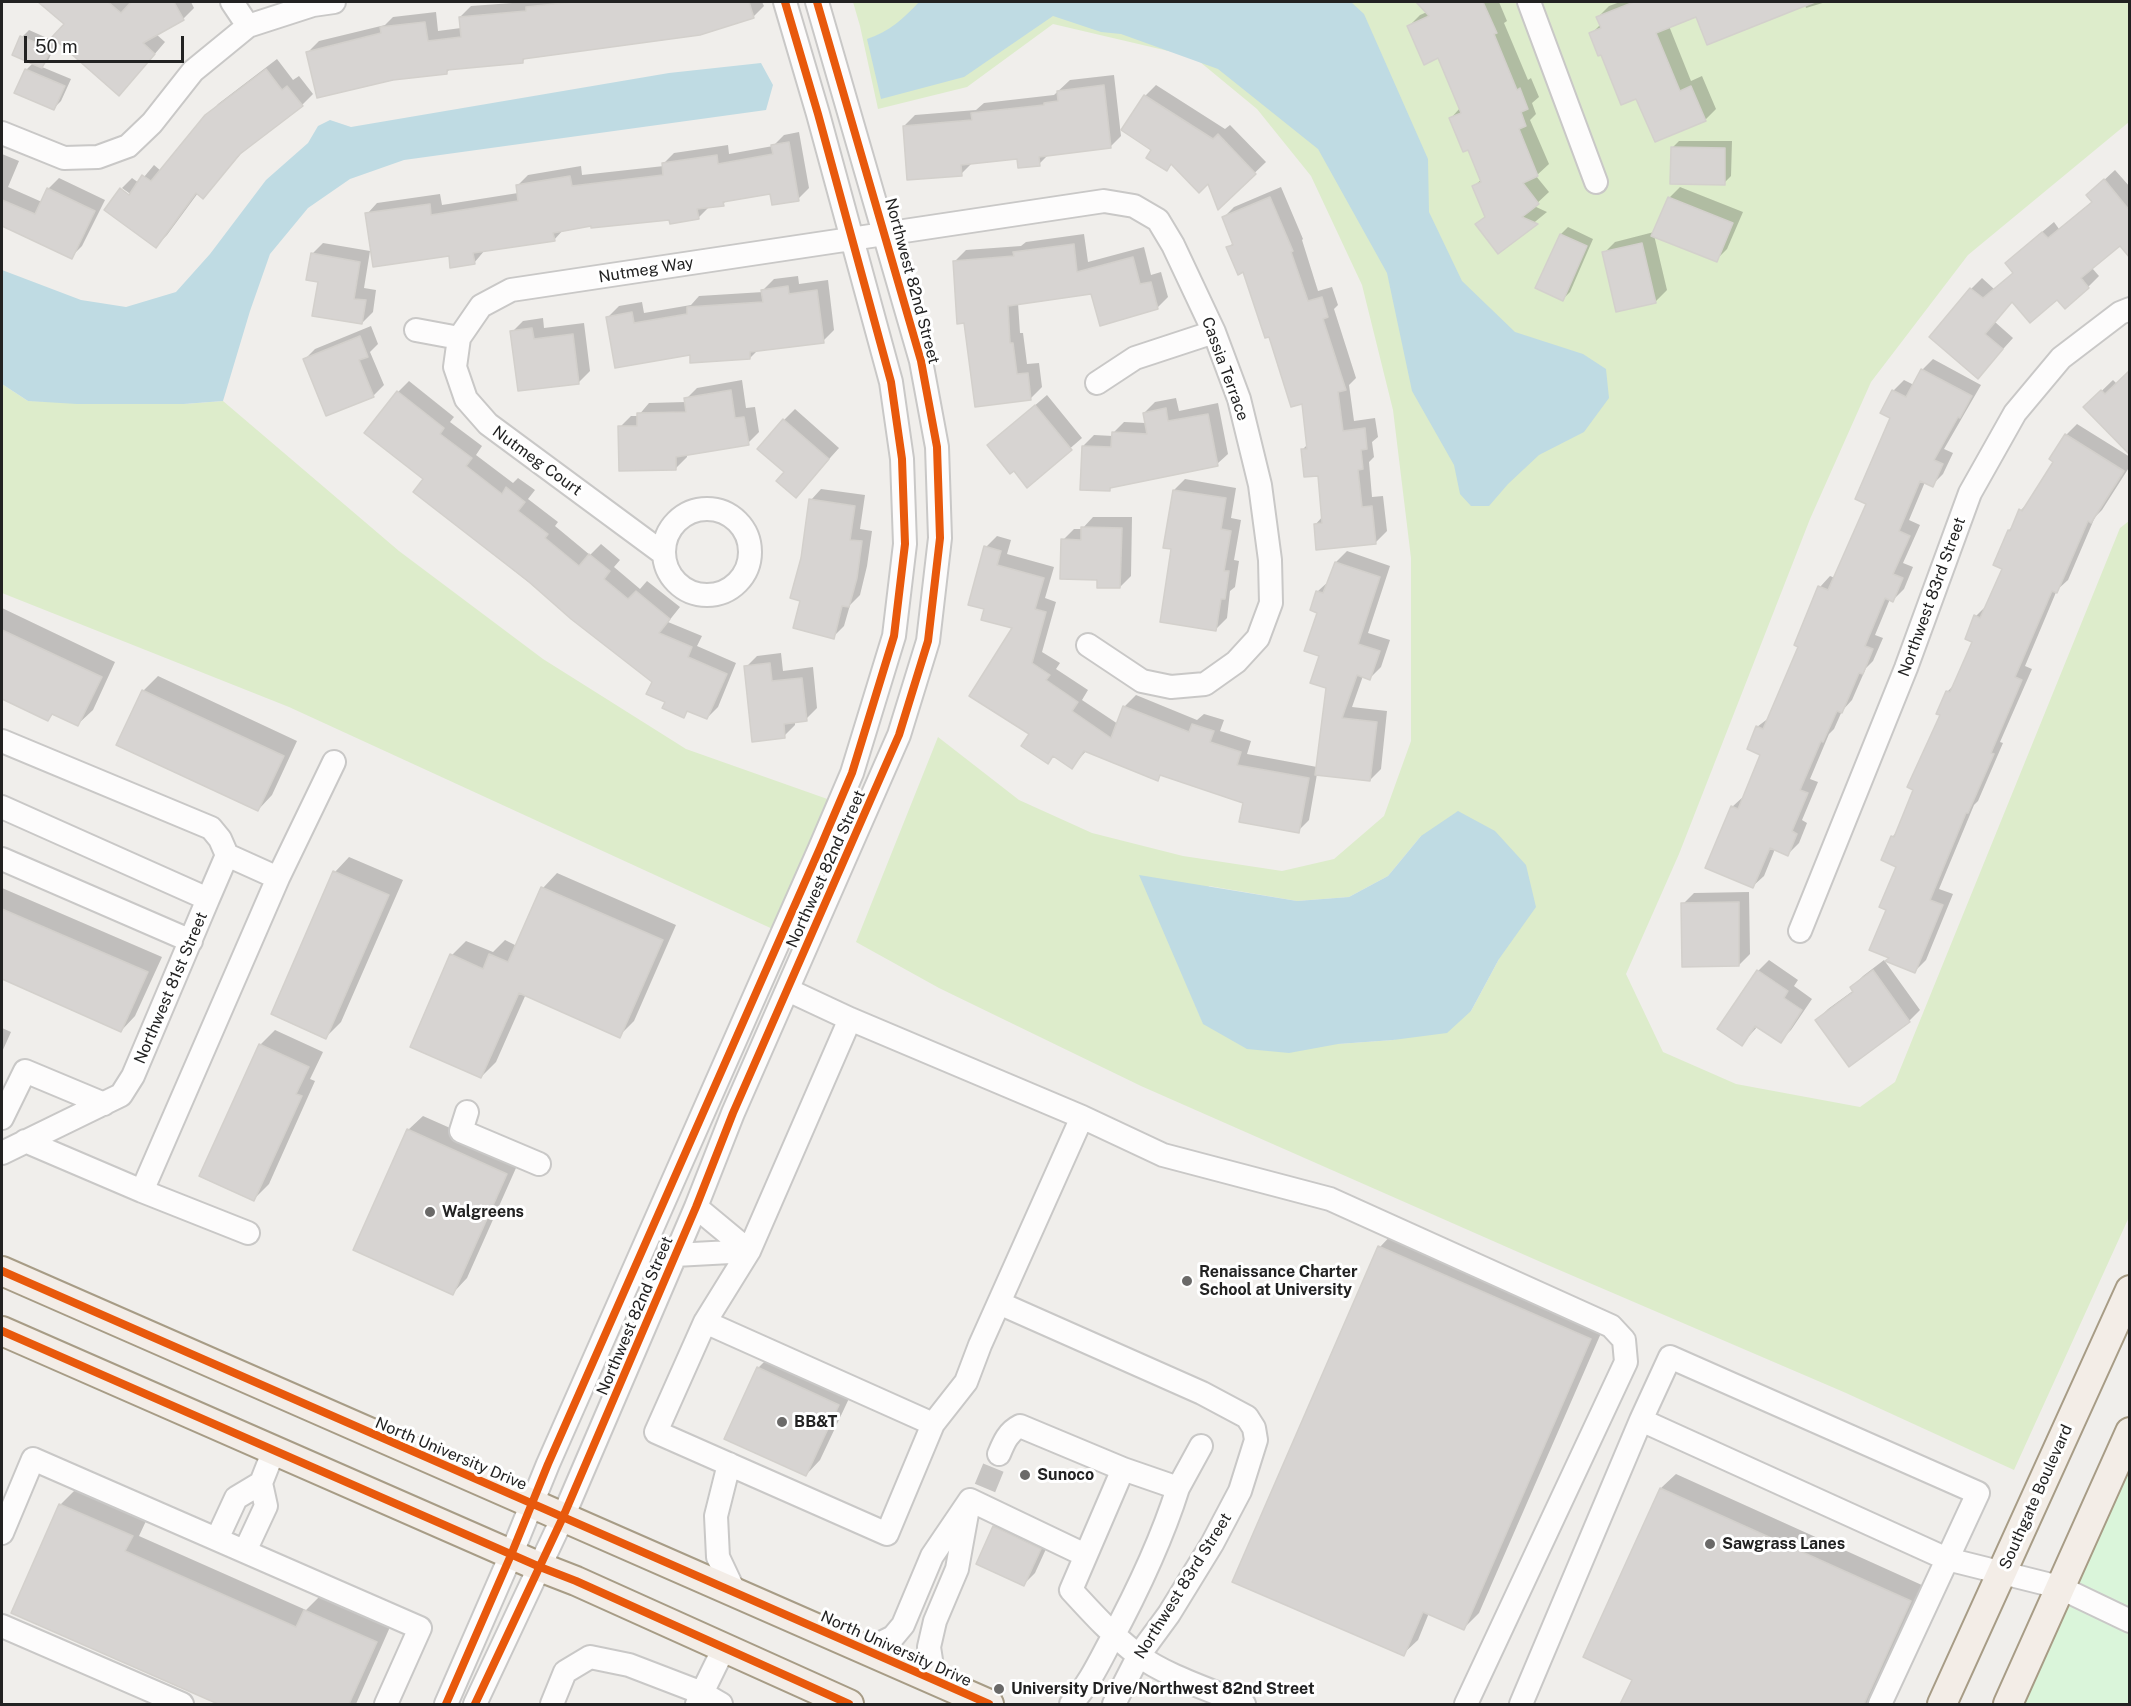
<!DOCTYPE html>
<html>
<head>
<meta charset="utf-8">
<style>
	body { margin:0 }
	#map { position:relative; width:2131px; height:1706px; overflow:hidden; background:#f0eeeb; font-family:"Public Sans",sans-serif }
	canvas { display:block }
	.frame { position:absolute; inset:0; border:3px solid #222; pointer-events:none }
	.scale { position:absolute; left:24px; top:36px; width:160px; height:27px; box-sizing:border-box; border:3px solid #222; border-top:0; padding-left:8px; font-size:18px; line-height:21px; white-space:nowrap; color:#222; -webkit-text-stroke:4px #fff; paint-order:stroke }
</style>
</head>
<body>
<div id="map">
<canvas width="2131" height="1706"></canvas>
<div class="frame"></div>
<div class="scale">50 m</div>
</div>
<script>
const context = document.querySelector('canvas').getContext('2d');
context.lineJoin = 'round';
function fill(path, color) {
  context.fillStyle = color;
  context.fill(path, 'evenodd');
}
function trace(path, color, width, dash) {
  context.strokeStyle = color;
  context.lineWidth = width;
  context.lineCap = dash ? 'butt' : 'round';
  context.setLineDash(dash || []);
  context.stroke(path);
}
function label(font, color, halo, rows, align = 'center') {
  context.font = font + ' "Public Sans",sans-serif';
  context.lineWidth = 6;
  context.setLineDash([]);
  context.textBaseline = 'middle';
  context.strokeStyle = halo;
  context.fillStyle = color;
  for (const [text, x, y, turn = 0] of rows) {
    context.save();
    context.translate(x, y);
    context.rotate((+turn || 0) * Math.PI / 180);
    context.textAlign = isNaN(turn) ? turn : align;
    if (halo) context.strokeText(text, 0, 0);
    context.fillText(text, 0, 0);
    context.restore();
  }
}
fill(new Path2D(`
	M853,2h1276v120l-161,133 -97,127 -61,137 -131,335 -53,120 37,78 73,32 124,23 35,-25 225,-554 9,-7v696l-115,253 -168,-77 -303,-130 -402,-177 -202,-98 -83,-46 82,-205 81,63 73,33 91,23 99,15 52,-12 50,-43 27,-75v-183l-18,-148 -31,-125 -51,-109 -54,-67 -63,-52 -141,-33 -86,63 -89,22 -18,-83zM1421,836l78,123 -28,52 -78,29 -55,4 -135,-21 -27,-64 33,-73 88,15 52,-4 39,-21z
	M2,384l26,17 156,3 39,-3 176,150 144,108 143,90 147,52 -56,130 -488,-224 -287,-114z`), '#ddeccb');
fill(new Path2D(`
	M2129,1451v253h-109z`), '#daf5da');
fill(new Path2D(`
	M919,2h432l13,12 64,145 1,53 33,69 53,51 68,22 23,15 3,29 -25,34 -45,23 -31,29 -19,22h-18l-11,-12 -6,-29 -42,-74 -25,-118 -69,-124 -100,-80 -97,-35 -20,-2 -48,-16 -89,61 -83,22 -14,-60c22,-7 37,-21 52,-37z
	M761,63l12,22 -7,25 -362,50 -54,19 -42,29 -38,46 -20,57 -27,90 -39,3h-107l-49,-3 -26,-17v-114l79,30 45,7 50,-15 34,-38 56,-74 42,-37 10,-17 12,-6 21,7 318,-54z
	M1458,811l37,20 31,34 10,42 -37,52 -28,52 -24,22 -54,7 -55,4 -49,9 -42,-4 -44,-25 -64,-149 158,26 52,-4 39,-21 33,-40z`), '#bfdbe3');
fill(new Path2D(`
	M49,2h142l3,6 -11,11 -27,15 9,8 -35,41 -85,-77z
	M526,2h236l2,4 -11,11 -227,40 -3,4 -72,7 -4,4 -139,-20 11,-11 66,-16 8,-8 43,-5 2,19 23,-3 -1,-11 11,-11z
	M1418,2h81l8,19 -3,2 24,57 3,-2 8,19 -7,6 4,11 -6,6 19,44 -13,12 13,16 -15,14 13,6 -49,40 -21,-27 9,-9 -12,-30 8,-7 -13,-31 -18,-30 9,-10 -21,-52 -30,-30 11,-11 7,-3z
	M1620,2h206l-20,6 -1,-4 -108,11 -28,11 22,55 11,-5 14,33 -11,11 -68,-23 -36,-44 -10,-19 10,-10 -3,-7 11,-11z
	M29,30l27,12 -7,17 -7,8 29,12 -10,22 -7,7 -28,-38 7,-7 -11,-26z
	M277,59l16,21 6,-4 14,18 -11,11 -57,44 -42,48 -5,-4 -31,42 -11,11 -22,-46 2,-2 -14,-10 10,-10 7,5 15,-18 7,6 57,-67z
	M1114,75l7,61 -11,11 -61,7 -10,10 -21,-7 -46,6 -11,11 -57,-48 11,-11 61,-5 8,-7 70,-8 16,-15z
	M1156,85l69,44 5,-4 36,37 -47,45 -11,-25 -36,-18 -5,5 -14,-20 -8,-53z
	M799,132l10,56 -11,11 -27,-7 -44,8 -4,4 -14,3 -11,11h-27l-78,6 -29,5 -10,11 -69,10 -11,13 -24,-9 -83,-40 10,-11 63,-9 2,11 76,-12 -1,-7 11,-11 53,-9 1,9 82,-9 -1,-2 11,-11 54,-8 1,9 44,-8 11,-11z
	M1679,141h53l-1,35 -7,7 -52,-35z
	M2,154l17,7 -11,26 34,15 6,-13 11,-11 46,22 -23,46 -11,11 -69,-33z
	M2115,170l15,17v69l-10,-12 -28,24 7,8 -11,11 -31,11 -44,3 -18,21 18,16 -35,39 -7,-88 11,-11 12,11 20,-17 4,-20 36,-30 5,7 34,-28 -5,-6z
	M1281,187l22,52 -1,1 16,51 14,-4 6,18 -4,4 22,69 -7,7 5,36 21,-3 3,19 -6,5 2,15 -5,5 3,35 11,-1 4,35 -11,11 -61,-17 8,-9 -4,-42 -17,-24 6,-6 -5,-42 -33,-67 -26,-65 -16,-22 6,-6 -11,-24 11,-11z
	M1680,187l63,25 -16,37 -11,11 -62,-25 13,55 -11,11 -39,9 -13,-57 11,-11 39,-10 15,-34z
	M1568,227l25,12 -23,53 -7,7 -2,-65z
	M1084,234l4,28 56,-15 7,28 10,-3 7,25 -11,11 -65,-15 -74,10 2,30h3l4,31 12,-1 3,24 -11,11 -66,-77 -10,-60 11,-11 55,-4 5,-4z
	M323,243l47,8 -6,37 12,2 -3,22 -11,11 -50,-69z
	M798,276l1,8 29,-4 6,50 -11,11 -65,9 -8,8 -59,-5 -83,-36 11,-11 23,-4 2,11 47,-8 8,-9 64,-4v-2l11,-11z
	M543,318l1,10 40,-5 6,48 -11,11 -67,-50 11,-11z
	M371,326l7,18 -8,8 14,33 -11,11 -68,-37 10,-10z
	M1933,359l48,26 -37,64 9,4 -10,21 -11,11 -7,-3 -16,38 11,5 -17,38 10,4 -9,22 -11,11 -3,-1 -15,36 8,3 -10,23 -7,7 -14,32 -10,11 -8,18 -5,5 -19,45 8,3 -16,38 5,3 -8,20 -11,11 -13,-5 -11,27 -11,10 -21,-79 12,-11 18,-41 -5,-28 13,-10 30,-71 20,-59 10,-11 5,2 33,-75 24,-86 -10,-5 11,-21 11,-11 10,5 8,-15z
	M742,380l4,28 9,-1 4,25 -11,11 -61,10v4l-11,11 -56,-41 11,-11h7l11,-13 37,-1v-3l11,-11z
	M2113,380l4,4 13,66 -45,-43z
	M409,381l45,36 -4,5 32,24 -6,9 37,28 5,-5 17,12 -7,9 30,23 -3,4 35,29 11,-11 19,16 -6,7 26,22 7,-8 33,26 -12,15 34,14 -5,10 39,17 -18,44 -11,11 -18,-8 -6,6 -17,-15 -13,-19 -182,-146 -46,-57 -27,-87z
	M1047,395l35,43 -54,47 -14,-16 -25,-24z
	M1176,398l3,13 39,-8 10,51 -11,10 -104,22 -4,4 -26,-44 11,-11 19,1v-3l11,-11 22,1 -2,-10 11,-11z
	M795,409l44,39 -33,37 -20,-13 -2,-52z
	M2077,424l53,33v9l-28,44 -7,7 -27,63 -11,10 -32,76 7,3 -32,73 3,1 -25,58 -4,4 -35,84 14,5 -27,66 -11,11 -24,-14 -4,-48 11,-43 -6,-29 6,-6 44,-117 6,-23 8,-8 18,-42 2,-25 11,-11 17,-37 -9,-4 14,-34 5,-5 7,-15 8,-8 26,-41 11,-26z
	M1185,479l51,9 -5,30 10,2 -7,40 5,1 -4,26 -5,4 -3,27 -11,11 -42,-139z
	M821,489l44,6 -5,34 12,2 -5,35 -7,29 -10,10 -6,21 -11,11 -31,-37v-41l9,-59z
	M1093,517h39l-1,59 -11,11 -21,-8 -36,-39 11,-11h8z
	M997,536l14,4 -4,14 47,13 -9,31 11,4 -14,50 18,11 -4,6 32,21 -6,10 36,24 7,-18 11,-11 61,25 7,-6 20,6 -4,11 31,10 -4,13 70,13 10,-80 -6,-32 -2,-43 -8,-3 7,-18 11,-10 7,-19 11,-11 43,15 -22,67 22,7 -9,27 -11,11 -7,-2 -11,31 35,4 -6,58 -11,11 -53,-6 -8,46 -11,11 -54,-29 -82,-28 -4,5 -71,-29 -15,17 -17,-12 -8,7 -16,-28 -17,-107 -28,-19v-61z
	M2,608l113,54 -22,48 -15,14 -24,-11 -6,6 -46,-22z
	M781,653l2,18 30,-4 4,41 -11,11 -11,2v4l-11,11 -38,-69 11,-11z
	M158,676l139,65 -25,54 -14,15 -115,-119z
	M349,857l54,23 -62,142 -15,15 9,-165z
	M557,873l119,52 -42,96 -15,15 -93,-42 -30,68 -15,15 -29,-122 14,-14 27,11 12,-12 12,6 26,-58z
	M2,888l160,69 -27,59 -14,15 -119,-54z
	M1749,892l1,62 -11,11 -56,-61 11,-11z
	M1769,960l29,20 -4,6 18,13 -21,31 -11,11 -22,-15 -16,18 16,-73z
	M1884,960l36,50 -11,11 -60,44 -32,-45 11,-11 26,-19 -2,-3 11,-11z
	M2,1028l9,4 -9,20z
	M275,1030l48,22 -13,27 5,2 -46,103 -15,15 6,-154z
	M423,1116l97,43 -53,119 -14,15 -45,-163z
	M1394,1232l211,92 -126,289 -15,15 -35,-15 -11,27 -15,14 -23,-407z
	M773,1353l80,37 -33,70 -14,15 -48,-107z
	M1676,1474l248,112 -53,118 -249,-1 12,-24 -49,-23 76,-168z
	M75,1490l71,31 -7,15 167,74 14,-14 70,31 -34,77h-134l-209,-92 47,-107z
	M1005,1516l46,22 -16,35 -11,11 -30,-57z`), '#0003');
const building = new Path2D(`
	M38,2h70l13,11 10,-11h43l10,18 -41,23 12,11 -36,42 -67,-59 12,-13z
	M573,2h176l5,16 -54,17 -177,24v4l-76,7v4l-54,6 -76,18 -11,-46 75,-19 -1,-6 45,-5 3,19 33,-4 -2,-20 67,-6v-4z
	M1416,2h67l14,31 -3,1 23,56 3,-2 8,21 -7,3 5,14 -7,3 19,47 -15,7 16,21 -17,13 16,7 -40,30 -23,-30 10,-7 -13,-31 9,-4 -13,-32 -5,2 -14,-34 12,-5 -23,-55 -14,7 -17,-39 22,-10z
	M1634,2h181l-108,43 -11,-28 -40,16 24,58 11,-5 15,35 -51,21 -19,-43 -15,6 -20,-50 -3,1 -9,-23 12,-5 -5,-11z
	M20,36l31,13 -9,19 -30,-13z
	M25,69l40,17 -11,24 -40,-17z
	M266,69l16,21 5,-4 16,20 -63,48 -37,45 -7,-6 -40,55 -52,-38 16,-22 9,7 13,-20 9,6 54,-66z
	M1104,85l7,63 -72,9 1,9 -22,2 -1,-9 -56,6 1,11 -55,4 -4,-54 69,-6 -1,-7 73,-8v-2l14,-2 -1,-10z
	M1144,95l69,44 5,-5 38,40 -38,36 -10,-26 -9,9 -28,-29 -4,7 -21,-13 5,-8 -30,-20z
	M789,142l10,59 -27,4 -2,-11 -47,8 1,4 -27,3 2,10 -29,5 -1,-4 -78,8v-2l-38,7 2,8 -82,12 2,11 -25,4 -1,-12 -76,11 -8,-54 65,-9 1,11 87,-14 -2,-16 54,-9 2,10 91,-11 -1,-12 55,-8 1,9 55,-10 -2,-9z
	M1671,147l54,1v37l-55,-1z
	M2104,179l26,32v47l-10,-12 -39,32 8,10 -24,21 -8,-9 -27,23 -18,-21 -27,32 18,15 -25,30 -49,-42 41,-49 13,10 30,-25 -8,-10 37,-31 6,6 44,-36 -6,-7z
	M47,188l48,23 -23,48 -70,-33v-26l33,14z
	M1270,197l23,54 -2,1 17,49 14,-4 6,20 -5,2 23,71 -8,2 5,39 22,-3 2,21 -6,1 2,19 -5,1 4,37 10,-1 4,38 -60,6 -2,-26 8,-1 -4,-47 -14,1 -3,-28h6l-5,-45 -11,3 -22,-70 -4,1 -22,-66 -5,3 -12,-28 7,-2 -11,-28z
	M1668,197l65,26 -16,39 -66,-26z
	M1560,234l27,12 -24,55 -28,-13z
	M1642,243l14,60 -40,9 -14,-60z
	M1074,244l3,28 56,-15 7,27 11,-2 7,27 -58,17 -9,-32 -83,12 2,37h3l4,31 11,-1 3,27 -56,7 -11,-84 -7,1 -4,-63 61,-5 -1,-4z
	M311,253l49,9 -6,37 12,1 -4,24 -50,-8 6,-34 -12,-2z
	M788,286l1,8 28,-4 7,53 -74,9v7l-60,4v-8l-75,13 -9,-51 26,-5 2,11 53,-9v-7l76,-5 -2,-12z
	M532,328l2,11 39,-5 6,50 -61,7 -8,-60z
	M360,336l8,21 -9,3 15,37 -48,19 -23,-57z
	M1921,369l51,27 -12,22 -2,-1 -24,43 9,4 -10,23 -13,-6 -21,50 11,5 -17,38 10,4 -10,24 -8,-4 -20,48 8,3 -10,25 -4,-1 -17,40 -5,-2 -14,31 -2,-1 -21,49 8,3 -16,38 5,3 -9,22 -18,-8 -17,40 -48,-20 26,-62 7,3 22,-54 -13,-6 9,-23 7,3 35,-82 -4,-2 24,-59 10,4 38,-86 -11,-5 35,-81 -10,-5 12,-23 14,7z
	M2130,370v85l-47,-48 18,-17 4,4z
	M731,390l4,28 9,-1 5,28 -73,12v13l-57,1 -1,-45h19v-13l49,-1 -2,-14z
	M397,391l47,37 -4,6 32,24 -6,8 36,28 4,-7 19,15 -7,9 30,23 -3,4 34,28 10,-12 21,17 -6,8 24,20 8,-8 34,28 -11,14 33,14 -4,10 39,17 -20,45 -20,-8 -3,7 -22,-10 3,-6 -19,-8 6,-12 -81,-63 -42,-37 -116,-90 10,-13 -59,-46z
	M1035,405l37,45 -45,38 -13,-17 -4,3 -23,-29z
	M1166,408l2,13 40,-7 10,52 -108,22v3l-30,-1 2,-44 29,1 1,-15 35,2 -4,-21z
	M783,419l46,40 -33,39 -20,-17 8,-9 -27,-23z
	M2065,434l59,37 -33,52 -3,-2 -31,72 -5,-2 -37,86 7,3 -31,73 3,1 -26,59h-2l-36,87 13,5 -28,68 -30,-12 4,-3 -20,-8 17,-40 -7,-3 17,-40 -15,-7 10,-24 3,1 19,-47 -6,-3 33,-72 -4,-1 10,-23 4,1 22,-50 -7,-3 9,-24 6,3 22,-49 -9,-4 15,-35 2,1 9,-22 3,2 31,-49 -4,-3z
	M1173,490l53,8 -5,31 10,2 -7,40h5l-4,28h-4l-5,32 -56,-9 11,-73 -8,-1z
	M809,499l46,7 -5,34 12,1 -5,37 -8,29 -7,-1 -8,33 -41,-11 7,-27 -10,-3 11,-40z
	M1081,527l41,1 -2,60h-23v-8l-37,-1 1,-40 20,1z
	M984,546l17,5 -4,14 47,13 -9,31 11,3 -14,51 18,12 -4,5 32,22 -6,9 39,27 12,-32 66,26 3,-8 22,7 -4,11 31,10 -4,13 72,13 -10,55 -60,-11 4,-19 -83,-28 -2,6 -74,-30 -12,18 -19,-13 -5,8 -27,-18 8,-12 -60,-38 43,-68 -31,-8 3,-11 -16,-4z
	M1335,562l45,15 -22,67 22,7 -10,29 -13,-5 -15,43 35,4 -7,59 -55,-6 11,-87 -16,-5 9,-27 -15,-5 13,-38 -7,-3 6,-19 7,2z
	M2,630l100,47 -24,49 -26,-12 -4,7 -46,-22z
	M770,663l2,18 30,-3 5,43 -23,3 1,14 -33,4 -8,-76z
	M142,690l142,66 -26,55 -142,-66z
	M333,871l56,24 -63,144 -55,-25z
	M541,887l122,53 -43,98 -101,-45 -38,85 -71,-31 40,-93 33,15 6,-15 19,8z
	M1739,902v64l-57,1 -1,-64z
	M2,909l146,63 -27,60 -119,-53z
	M1757,970l31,21 -4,7 18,12 -21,33 -26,-17 -13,20 -25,-17z
	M1873,970l37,52 -61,45 -34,-47 38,-28 -3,-5z
	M259,1044l50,23 -13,27 6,2 -48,105 -55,-25z
	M407,1129l100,45 -54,121 -100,-45z
	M1378,1246l213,93 -127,291 -41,-18 -19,44 -172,-74z
	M757,1367l82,38 -33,71 -82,-37z
	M1660,1488l251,113 -47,103h-244l12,-24 -49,-23z
	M59,1504l74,32 -8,15 171,76 8,-17 73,32 -28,62h-131l-207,-91z
	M993,1526l48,23 -17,37 -48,-22z`);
fill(building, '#d7d4d2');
trace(building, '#d3d0cc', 1.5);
trace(new Path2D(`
	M985,1488l14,-34`), '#c7c5c3', 22, [22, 11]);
const minor = new Path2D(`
	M232,2l16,24
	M1529,2l67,180
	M2,133l62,25 34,-1 30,-11 24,-23 41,-52 55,-45 65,-21 21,-3
	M416,330l43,8
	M1097,383l38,-25 79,-26
	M664 552a43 43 0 1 1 86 0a43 43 0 1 1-86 0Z
	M664,554l-176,-130 -22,-25 -11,-32 4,-29 22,-32 30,-16 593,-89 30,5 24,14 15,25 41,87 25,67 21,86 10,75 1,43 -13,35 -22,24 -31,22 -34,3 -29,-6 -54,-36
	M2,741l209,87 9,11 7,16 -19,44
	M2,807l206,92 -75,177 -12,19 -119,58
	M227,855l51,23 -136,313 106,42
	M2,859l189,82
	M278,878l56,-116
	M1800,931l106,-263 64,-175 45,-80 46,-55 59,-45 10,-4
	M788,990l62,29 232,98 81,38 167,44 281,127 13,14 2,22 -160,342
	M850,1019l-101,232 -44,71 -49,110 231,102 46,-110 33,-42 14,-37 102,-228
	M467,1112l-6,19 78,33
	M2,1118l23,-47 79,33
	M25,1141l117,50
	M696,1207l53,44
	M675,1255l74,-4
	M999,1303l203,90 45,24 7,11 2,12 -16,51 -28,53 -43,70 -30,41 -25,49
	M705,1322l228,102
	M1641,1420l29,-63 308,136 -98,211
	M1201,1446l-23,42 -55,-19 -52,121c21,23 42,46 67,65 28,21 73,35 106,49
	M999,1454c5,-12 9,-22 21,-28l103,43
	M729,1464l-13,52 2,41 17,36
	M970,1500l115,55
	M2,1533l31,-74 387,169 -34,76
	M217,1539l19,-41 25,-15 13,-33
	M245,1551l21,-45 -5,-23
	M2,1626l180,78
	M867,1650l26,-13 10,-12 29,-69 38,-56
	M934,1680l-5,-33 6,-26 22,-52 11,-61
	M446,1704l65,-149 37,-91 272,-616 32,-75 42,-137 11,-92 -3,-85 -11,-77 -73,-268 -33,-112
	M475,1704l88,-187 133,-310 37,-94 166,-378 29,-94 12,-103 -3,-91 -16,-86 -104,-359
	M552,1704l13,-32 25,-15 39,8 73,28 -5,11
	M721,1704l-19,-11 22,-45
	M1071,1704c17,-18 28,-41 39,-62 27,-50 51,-100 68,-154
	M1521,1704l120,-284 306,139 112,28 71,34`);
const major = new Path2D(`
	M2,1271l987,433
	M2,1331l538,236 36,14 273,123
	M1942,1704l188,-414
	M2008,1704l122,-272`);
trace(minor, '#c9c8c7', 26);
trace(major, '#a79c86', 32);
trace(minor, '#fdfcfc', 22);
trace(major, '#f3ede7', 28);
trace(new Path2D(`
	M2,1271l987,433
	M2,1331l538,236 36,14 273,123
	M446,1704l65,-149 37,-91 272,-616 32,-75 42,-137 11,-92 -3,-85 -11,-77 -73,-268 -33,-112
	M475,1704l88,-187 133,-310 37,-94 166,-378 29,-94 12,-103 -3,-91 -16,-86 -104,-359`), '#e8590c', 8);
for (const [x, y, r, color] of [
	[430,1212,6,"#6a6968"],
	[1187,1281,6,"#6a6968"],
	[782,1422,6,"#6a6968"],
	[1025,1475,6,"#6a6968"],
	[1710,1544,6,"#6a6968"],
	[999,1689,6,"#6a6968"]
]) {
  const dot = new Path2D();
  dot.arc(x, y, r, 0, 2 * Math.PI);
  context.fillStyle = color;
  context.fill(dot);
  trace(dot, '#fff', 2);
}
label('16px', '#222', '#fff', [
	["Nutmeg Way",646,270,-9],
	["Northwest 82nd Street",912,281,75],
	["Cassia Terrace",1225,369,70],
	["Nutmeg Court",537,461,36],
	["Northwest 83rd Street",1932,597,-70],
	["Northwest 82nd Street",826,869,-66],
	["Northwest 81st Street",171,988,-67],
	["Northwest 82nd Street",635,1316,-67],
	["North University Drive",451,1454,23],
	["Southgate Boulevard",2036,1497,-66],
	["Northwest 83rd Street",1183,1586,-58],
	["North University Drive",896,1649,24]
]);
label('bold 16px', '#222', '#fff', [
	["Walgreens",442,1212],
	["Renaissance Charter",1199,1272],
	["School at University",1199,1290],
	["BB&T",794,1422],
	["Sunoco",1037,1475],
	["Sawgrass Lanes",1722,1544],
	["University Drive/Northwest 82nd Street",1011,1689]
], 'left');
</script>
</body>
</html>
